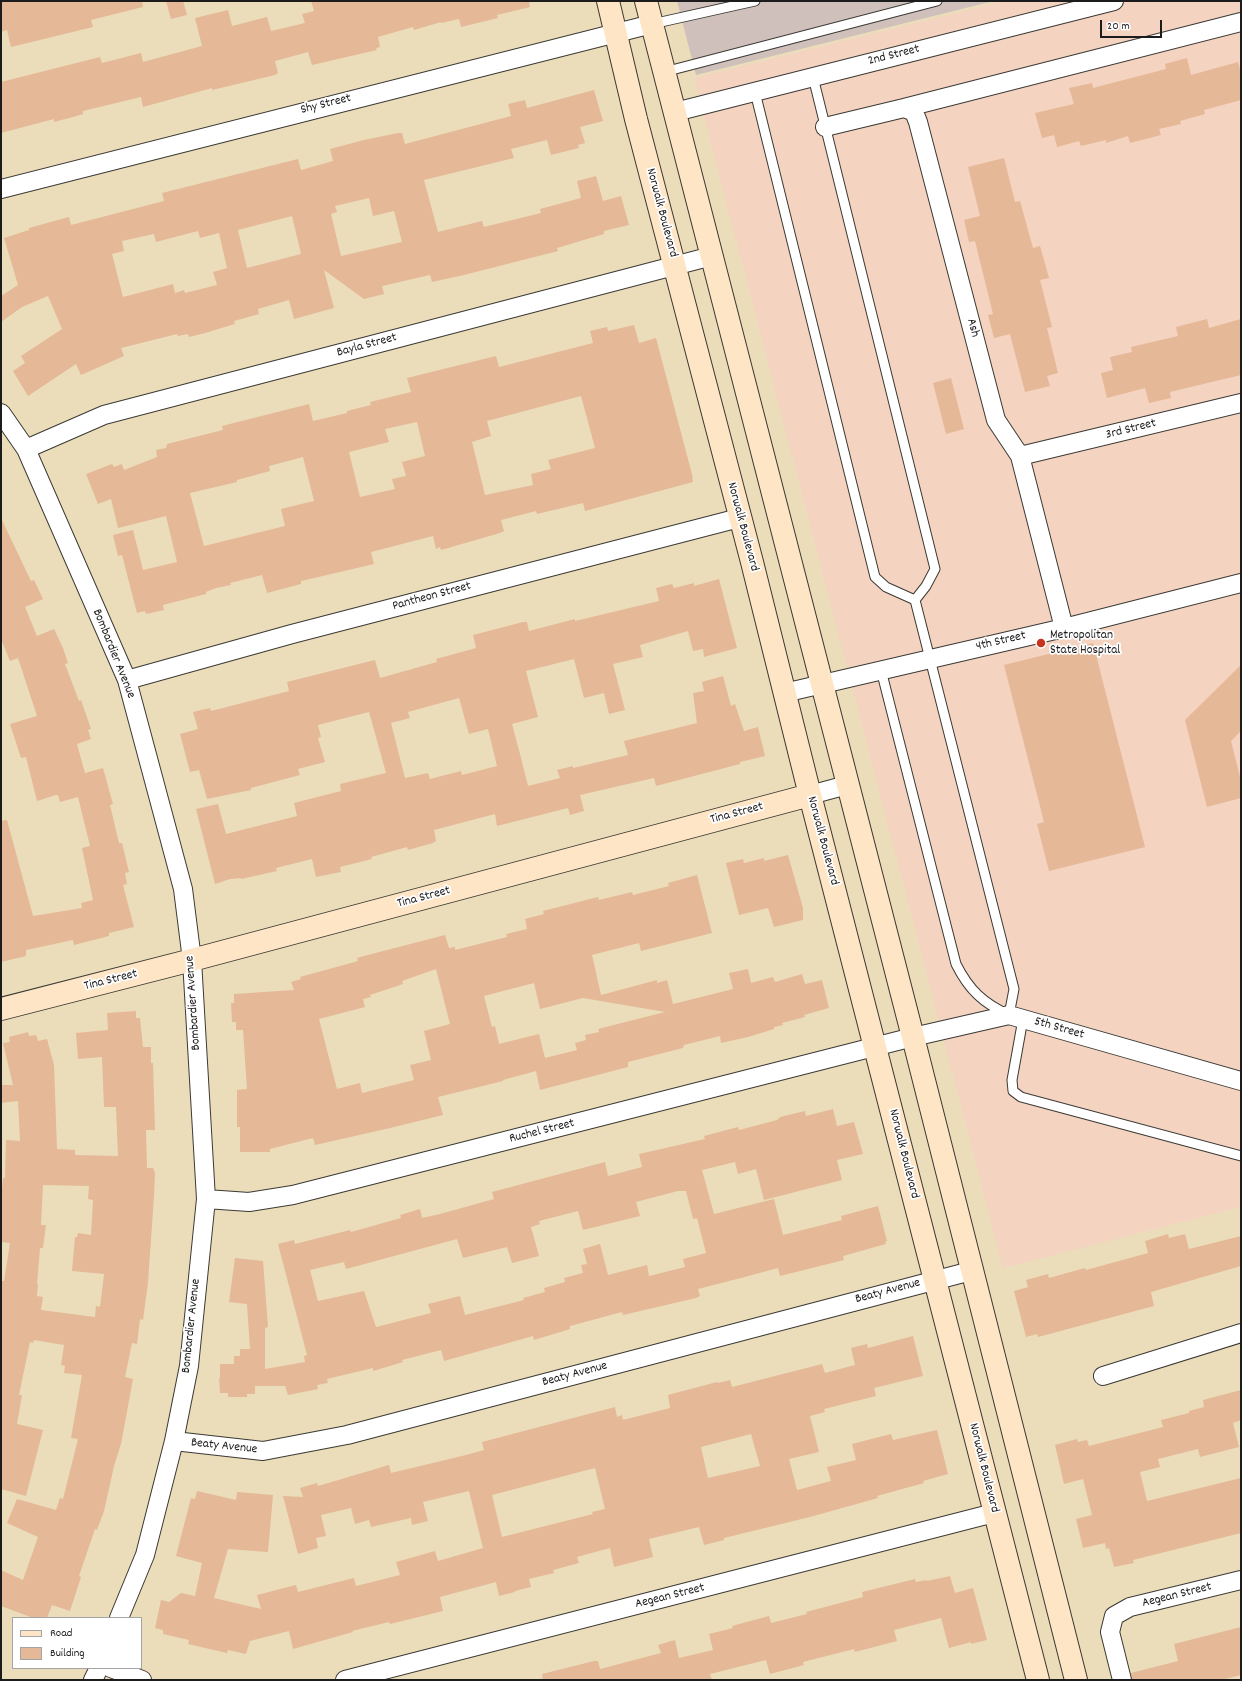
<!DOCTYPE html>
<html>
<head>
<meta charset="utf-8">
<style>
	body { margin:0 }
	#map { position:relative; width:1242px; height:1681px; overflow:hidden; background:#ebddba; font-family:Dekko,sans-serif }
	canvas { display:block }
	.frame { position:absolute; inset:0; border:2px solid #1c1c1c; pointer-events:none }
	.legend { position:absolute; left:12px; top:1617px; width:130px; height:52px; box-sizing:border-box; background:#fff; border:1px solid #a4a4a4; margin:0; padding:5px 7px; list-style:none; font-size:12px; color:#1c1c1c }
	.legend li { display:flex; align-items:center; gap:8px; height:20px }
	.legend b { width:20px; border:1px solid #a4a4a4 }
	.scale { position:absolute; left:1100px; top:20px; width:62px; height:18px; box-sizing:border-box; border:2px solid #1c1c1c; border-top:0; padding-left:5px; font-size:12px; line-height:14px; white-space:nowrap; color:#1c1c1c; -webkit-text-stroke:3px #fff; paint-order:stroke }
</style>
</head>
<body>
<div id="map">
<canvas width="1242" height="1681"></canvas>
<div class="frame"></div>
<ul class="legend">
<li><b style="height:5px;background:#fde5c5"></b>Road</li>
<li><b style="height:11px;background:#e5b898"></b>Building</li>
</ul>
<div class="scale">20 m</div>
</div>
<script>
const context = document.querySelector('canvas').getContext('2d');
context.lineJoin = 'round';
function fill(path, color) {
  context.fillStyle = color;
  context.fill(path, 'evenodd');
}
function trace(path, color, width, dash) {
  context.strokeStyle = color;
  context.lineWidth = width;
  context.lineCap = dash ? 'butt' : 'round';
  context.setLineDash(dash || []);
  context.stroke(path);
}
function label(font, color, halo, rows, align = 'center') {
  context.font = font + ' Dekko,sans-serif';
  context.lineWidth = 3.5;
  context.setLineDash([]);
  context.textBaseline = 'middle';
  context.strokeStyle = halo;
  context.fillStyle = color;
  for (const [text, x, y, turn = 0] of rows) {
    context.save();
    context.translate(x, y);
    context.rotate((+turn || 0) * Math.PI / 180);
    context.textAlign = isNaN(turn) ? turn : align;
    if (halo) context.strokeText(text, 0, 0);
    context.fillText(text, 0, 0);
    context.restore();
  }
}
fill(new Path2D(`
	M1004,1h237v1206l-238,61 -309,-1190z`), '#f4d3c0');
fill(new Path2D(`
	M677,1h317l-298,74z`), '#d0c0bc');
fill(new Path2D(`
	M1,1h141l1,6 -52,13 2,7 -82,20 -4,-17 -6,2z
	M166,1h17l4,14 -16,4z
	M311,1h218l1,6 -33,8 1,3 -37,9 -2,-8 -18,4v-1l-27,8 -1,-3 -35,10 2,10 -4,1 1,2 -65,15 -4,-13 -33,9 3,12 -3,2 -63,15v-2l-69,19 -2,-10 -58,14v3l-10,3 -19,5v-3l-53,14v-51l99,-25 2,6 39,-10 2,9 59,-16 -7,-28 33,-8 4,16 35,-9 4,14 34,-8 -3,-9 12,-3z
	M1187,58l4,17 47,-13 3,11v27l-37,10 1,4 -25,7 1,3 -22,5 2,6 -31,8 -2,-7 -22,7v-3l-25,6 -2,-5 -22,6 -3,-12 -12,3 -7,-25 39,-9 -5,-16 23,-5 1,5 73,-19 -1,-5z
	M594,90l9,31 -23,6 5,16 -7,2 1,3 -28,7 -4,-15 -36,9 3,9 -90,22 14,52 44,-11 2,6 57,-14 -1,-4 41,-11 -4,-17 19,-5 7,25 18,-5 8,29 -25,6v3l-47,14 1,3 -94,24 -32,7 -2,-7 -48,11 2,8 -20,5 -40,-29 10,38 -40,11 -5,-19 -31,9 1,5 -25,7 1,3 -30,9 -16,4 -1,-3 -10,2 -1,-2 -56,14 3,8 -43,19 -5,-11 -48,32 -15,-25 12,-8 -4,-7 41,-27 -14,-33 -26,11 -21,15v-26l17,-11 -14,-47 25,-8v-2l40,-11 2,8 93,-24 -2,-8 136,-34 3,11 32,-9 -3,-12 34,-9 34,-7h4l3,11 106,-28 -3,-12 17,-4 2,8zM369,198l4,18 21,-5 8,31 -61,14 -10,-42 6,-2 -2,-6zM292,216l9,38 -54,14 -9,-38zM198,231l2,7 19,-5 8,35 -14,4 4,13 -32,8 -1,-3 -9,3 -2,-9 -50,13 -11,-43 12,-3 -2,-10 32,-7 2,8z
	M1004,158l11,44 5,-1 13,47 7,-2 9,32 -9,2 12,47 -5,1 11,45 -11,3 3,10 -25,6 -15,-58 -16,4 -6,-23 5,-1 -18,-73 -6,1 -5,-22 16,-4 -12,-49z
	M1207,319l2,9 32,-9v56l-71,17 1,6 -22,5 -4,-15 -38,10 -6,-25 12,-3 -3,-13 22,-5 -1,-5 47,-11 -2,-9z
	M634,325l5,18 17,-5 37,140h-1l1,4 -108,29 -2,-8 -46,11 -1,-3 -35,9 3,11 -4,2 -59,17 -1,-3 -4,2 -3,-13 -62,16 3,12 -73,17v3l-34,9 -5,-18 -32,8 1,2 -15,3 -10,4v2l-43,11 1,5 -18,4 -1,-3 -8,2 -15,-58 -4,1 -5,-21 20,-5 10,40 34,-8 -11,-46 -48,12 -7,-29 -13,5 -12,-30 26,-10 2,3 8,-3 2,6 33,-13 -1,-7 10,-2 1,-4 56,-14 -1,-4 87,-22 4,17 34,-8v-2l24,-6 -1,-3 41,-10 -4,-14 89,-22 3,11 94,-24 -3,-12 17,-4 1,4zM581,396l14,52 -47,12 3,9 -20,5 2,11 -48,10 -13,-53 19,-6 -4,-15zM417,422l8,34 -23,6 4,14 -14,3 3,10 -35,8 -11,-45 40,-10 -4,-13zM303,457l11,44 -33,8 4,17 -81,20 -14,-53 47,-11v-2l33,-9 -1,-5z
	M951,378l13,51 -18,5 -13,-51z
	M1,518l30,63 3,-1 9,19 -18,8 12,29 17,-7 9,19 5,15 -3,1 14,37 2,-1 10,29 -3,1 3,9 -14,5 8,29 18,-5 10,36 -3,1 9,38h3l7,29 -4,1 2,11 -4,1 11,42 -25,6v3l-35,9 -1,-5 -47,10v6l-25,6v-141l6,-1 26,96 49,-8 -1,-5 12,-3 -11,-52 8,-2 -12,-49 -18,5 -2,-7h-2l-19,6 -11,-44 -5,1 -11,-34 27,-8 -19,-58 -8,3 -9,-22z
	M719,579l18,69 -33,9 -1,-8 -10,2 -5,-20 -48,14 3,12 -30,7 12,46 -16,4 -5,-21 -20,5 -10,-39 -48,12 12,46 -26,7 8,30 8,32 32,-8 -3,-8 16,-4v2l55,-13 -4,-14 73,-18 -4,-30 11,-2 -2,-9 21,-6 8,30 4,-2 9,27 14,-4 7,29 -25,6v2l-84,22 -2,-8 -74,17 4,16 -14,4 -2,-7 -71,18 -2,-12 -61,16 2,11 -3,2 -25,7 -1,-3 -36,10 1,2 -32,8 1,5 -25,5 -4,-18 -36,9 1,3 -36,8v-1l-11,1 -15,5 -19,-75 22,-5 8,30 71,-18 -3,-13 47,-12 -1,-7 46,-11 -17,-61 -51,13 3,12 -3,1 7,24 -27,7 2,6 -49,13v2l-44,9 -8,-29 -9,2 -10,-38 18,-5 -5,-17 17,-4 1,3 78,-20 -2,-9 88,-22 5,18 57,-16 -1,-3 40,-11 -3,-13 50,-13h4l2,9 46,-12v2l84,-20 -3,-13 16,-4 2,4 20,-5v3zM459,698l10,36 19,-5 9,37 -35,9 -1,-4 -31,8 -2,-6 -23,5 -14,-55 19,-5 -2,-6z
	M1093,643l52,204 -96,24 -12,-47 7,-2 -40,-157z
	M1241,665v66l-10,10 10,40v17l-34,9 -22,-87z
	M788,855l15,53v12l-29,7 -6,-19 -29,7 -13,-52 17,-4 1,4 20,-5v3z
	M697,875l15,58 -71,18 -2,-8 -47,12 9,40 56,-15v3l10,-3 6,24 60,-15 -4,-16 19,-4 3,14 22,-6 2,5 27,-8 3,10 17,-4 7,28 -25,7 1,2 -23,6 1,2 -9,2v2l-26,8 -27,6 -1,-7 -36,9 -1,3 -55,14v5l-88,23 -4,-19 -33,9v1l-65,16 5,18 -53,13 -75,17 -2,-7 -43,11v3h-30v-25h-3v-37l10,-1 -4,-59h-7v-8h-4l-1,-19h3v-9l60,-4 -3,-8 10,-3 -1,-2 58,-16 -1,-3 7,-2 81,-21 4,13 6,-1v3l52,-13 -1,-3 21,-5 -2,-10 19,-5 -1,-3 55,-14 1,3 33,-8 1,3 36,-9 -1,-3zM436,969l14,55 -26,7 7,29 -21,5 4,15 -52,13 -2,-10 -23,6 -18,-70 46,-12 -2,-8 8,-2 -1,-2 33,-11 -1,-3zM534,983l6,26 43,-11 82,14 -67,17 1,3 -14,3 1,5 -11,3 2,7 -32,8 -6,-24 -40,10 -4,-18 -3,1 -8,-31z
	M136,1011v7h4l3,29h8v16h2l2,67h-9l1,38h6l2,5 -1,23 -6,87 -5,37 -3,-1 -3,25 -5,-1 -7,34 8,2 -12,65 -7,22 -10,45 -7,19 -2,-1 -16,47 2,1 -11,34 -18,-6 -5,13h-14l-32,-12v-36l22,10 15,-43 -31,-14 10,-24 39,11 4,-12 3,1 15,-60 -7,-1 11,-63 -18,-2 1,-7 -4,-1 3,-20 -30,-5 -1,3 -3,-1 -11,53h3l-5,29 26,6 -17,66 -25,-7v-208h3l6,-38 -9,-1v-43l2,-21h2l1,-38 14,1 -2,-40 -17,2v-18h12l-10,-42 7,-1 -1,-5 19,-5 1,4 7,-1 2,6 9,-2 7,26 3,84 18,1v5l43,1 -2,-49h-12l-2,-50 -24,2 -2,-26 32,-3 -1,-17zM43,1185l46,1 -1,13 5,1 -2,35 -13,-2 -1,4h-2l-3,34 32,3 -4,33 -4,-1 -1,11 -54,-7 2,-13 -6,-1 1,-11 -1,-1 3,-36h3l3,-23h-5z
	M833,1109l4,17 17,-4 9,32 -26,6 5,20 -78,20 -8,-31 -18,5 -3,-12 -33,8 12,44 60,-15 9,36 59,-15 -1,-4 37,-10 9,35 -2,1 1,2 -43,12 1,4 -64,16 -2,-8 -37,10 -43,11 2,7 -4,2 -73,17 -1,-3 -52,14v3l-36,11 -1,-4 -89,25 -3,-11 -39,10 1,2 -30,9v-3l-46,11 1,4 -11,2 1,4 -30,6 -3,-9h-30v8h-8v3h-19v-4h-8l-1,-15h1v-14h14v-8h6v-7h10l-3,-45 -18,-2 6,-44 28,3 5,66 -3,1v41l40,-7 -1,-6 3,-1 -29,-111 16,-4 1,4 55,-14 1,2 50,-14 -1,-3 20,-6 2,9 18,-4 54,-15 -2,-7 113,-30 3,14 34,-9 -3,-13 66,-15 -1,-3 34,-9 1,3 38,-10 3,-3 25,-6 1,5zM678,1191h8l7,28 4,-1 9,35 -23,6 2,8 -36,9 -2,-11 -39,10 -8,-31 -17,5 4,15 -6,1 2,8 -19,5 1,4 -21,6 1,4 -22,6 1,2 -59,15 -5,-19 -32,8 3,9 -55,14 -12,-36 -46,10 -8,-31 34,-8 2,7 111,-30 6,19 44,-11 5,16 27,-7 -8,-29 9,-3 -1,-3 39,-10 5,19 57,-14 -4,-14z
	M1168,1234l1,4 16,-4 4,15 52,-13v30l-90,26 3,14 -116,31 -1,-3 -11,3 -12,-46 14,-4 -2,-7 22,-6 1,4 36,-10 1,2 62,-17 -3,-12z
	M913,1336l10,40 -49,12 2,8 -52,13 1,3 -15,4 9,36 -30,7 8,31 34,-9 -4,-14 29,-7 -4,-16 39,-10 2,6 44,-10 11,44 -25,7 1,2 -47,13 1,2 -68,19 -86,21v2l-20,5 -5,-18 -50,12 4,18 -39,10 -4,-19 -33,9 2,6 -26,7 1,3 -25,6 2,8 -16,4v1l-16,4 -3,-14 -56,15 3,14 -53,13 -1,-2 -37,9 1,1 -60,17 -4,-18 -39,10 -4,13 -18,-4 -1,3 -39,-9 1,-4 -26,-6v-4l-8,-2 6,-28 8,2 12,-9 14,3 7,-33 -26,-7 15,-58 4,1 2,-8 39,9 1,-8 36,3 -5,57 -40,-3 -14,49 47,11 -4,-14 39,-10 2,7 56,-14 2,8 44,-11 -4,-13 39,-11 3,10 45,-13 -14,-57 -46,11 5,19 -16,4 -1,-7 -40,9 -2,-7 -14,4 -4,-16 -30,7 5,21 -10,2 2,10 -20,6 -15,-58 20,1 -3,-9 17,-5 1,3 71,-21 2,8 75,-18 18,-5 -2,-8 133,-35 2,10 5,-2 1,5 47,-12 -2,-13 49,-13 1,1 12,-3 2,7 90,-23 3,9 30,-8 -4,-17 16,-4 1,4zM751,1434l9,32 -52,12 -7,-31zM595,1468l10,41 -13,3 1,2 -91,23 -10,-42z
	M1241,1390v30l-8,3 6,24 -39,10 -2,-8 -40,10 2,8 -20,5 7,29 94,-23v55l-108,27 1,3 -20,4 -5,-19 -3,1 -1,-6 -22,5 -7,-29 16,-4 -9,-36 -19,5 -9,-39 22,-6 1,3 9,-2 2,6 74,-19 -2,-7 28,-7v-2l15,-4 -1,-7z
	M950,1576l5,17 18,-5 14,52 -16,4v-2l-22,6 -8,-30 -47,12 3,11 -42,11 -1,-3 -51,13 1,3 -34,9 -4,-14 -56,14 2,6h-169l-1,-6 52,-13h4l2,8 61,-16 -3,-8 17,-5 4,18 34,-8 -4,-16 24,-6 -1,-2 37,-10 2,7 36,-9 -1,-2 57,-15 -1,-5 53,-13 1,3 11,-2v1z
	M1241,1627v48l-20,5h-89l-1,-7 47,-12 -4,-17z`), '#e5b898');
const lane = new Path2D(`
	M652,24l103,-23
	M664,72l273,-71
	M813,77l122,492 -9,17 -11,14
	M755,92l120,485 11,10 29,13
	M881,670l75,294c13,26 27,39 53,51l5,-26 -99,-389
	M1023,1019l-11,61 1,11 8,6 220,59`);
const street = new Path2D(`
	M904,108l337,-86
	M675,112l439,-111
	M825,127l79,-19 10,4 4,10 78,298 24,36 44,172
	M1,189l651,-165
	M1,413l25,36 101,231 56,209 9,71 14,239 -17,167 -15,75 -29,114 -26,63
	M26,449l78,-34 608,-159
	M1020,456l221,-53
	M127,680l165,-46 447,-116
	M784,693l280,-65 177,-45
	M810,795l37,-10
	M206,1199l43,3 44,-7 620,-158 96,-22 232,66
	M1103,1376l138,-43
	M174,1441l89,10 84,-16 624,-164
	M111,1668l31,12
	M93,1680l6,-12
	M345,1680l649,-167
	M1122,1680l-12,-48 4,-16 16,-9 111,-27`);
const secondary = new Path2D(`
	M608,1l28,118 116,443 58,233 228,885
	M646,1l267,1036 163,643
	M1,1009l191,-49 618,-165`);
trace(lane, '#3b3934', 11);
trace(street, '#3b3934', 20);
trace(secondary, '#3b3934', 24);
trace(lane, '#fff', 9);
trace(street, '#fff', 18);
trace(secondary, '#fde5c5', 22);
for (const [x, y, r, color] of [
	[1041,643,5,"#c8321e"]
]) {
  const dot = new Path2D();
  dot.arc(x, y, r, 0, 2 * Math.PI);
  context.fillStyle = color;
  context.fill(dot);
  trace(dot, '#fff', 1.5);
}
label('13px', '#1c1c1c', '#fff', [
	["2nd Street",894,56,-14],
	["Shy Street",326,105,-14],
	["Norwalk Boulevard",661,213,75],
	["Ash",972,328,75],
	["Bayla Street",367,346,-15],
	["3rd Street",1131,430,-14],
	["Norwalk Boulevard",742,527,75],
	["Pantheon Street",432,597,-15],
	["4th Street",1001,642,-13],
	["Bombardier Avenue",113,654,68],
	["Tina Street",737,814,-15],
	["Norwalk Boulevard",822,841,75],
	["Tina Street",424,898,-15],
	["Tina Street",111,981,-14],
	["Bombardier Avenue",194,1003,-94],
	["5th Street",1059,1029,16],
	["Ruchel Street",542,1132,-14],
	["Norwalk Boulevard",903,1154,76],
	["Beaty Avenue",888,1292,-15],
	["Bombardier Avenue",192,1326,-84],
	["Beaty Avenue",575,1375,-15],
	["Beaty Avenue",224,1447,6],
	["Norwalk Boulevard",983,1468,76],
	["Aegean Street",1177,1596,-14],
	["Aegean Street",670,1597,-14]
]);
label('13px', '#1c1c1c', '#fff', [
	["Metropolitan",1050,636],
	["State Hospital",1050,651]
], 'left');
</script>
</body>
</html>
